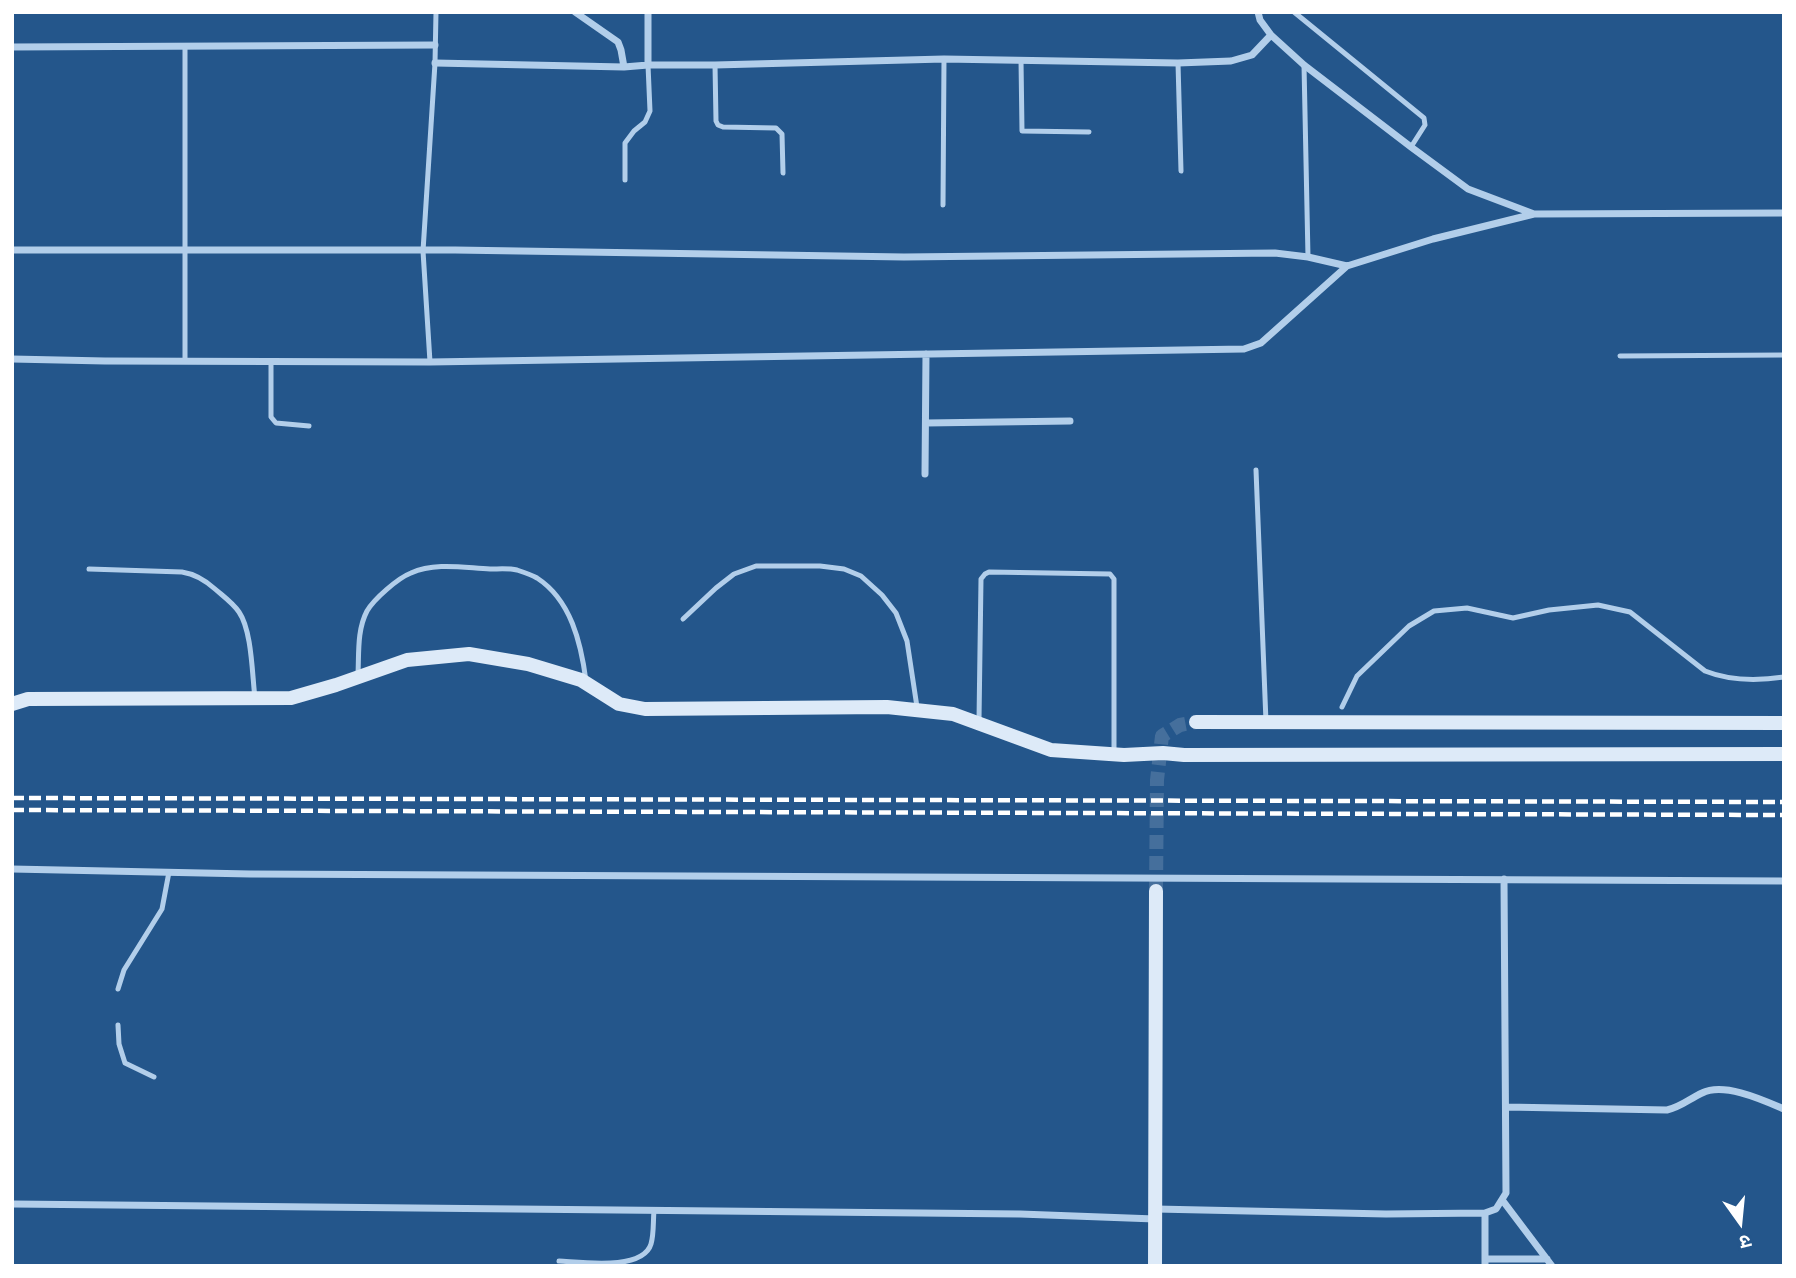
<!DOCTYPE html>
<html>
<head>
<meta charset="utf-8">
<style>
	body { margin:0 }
	#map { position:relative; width:1796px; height:1278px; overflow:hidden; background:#24568b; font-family:"Golos Text","Noto Sans Devanagari",sans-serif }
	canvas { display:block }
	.frame { position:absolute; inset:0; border:14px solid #fff; pointer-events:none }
	.north { position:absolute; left:1705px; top:1187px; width:70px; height:70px; -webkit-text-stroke:5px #24568b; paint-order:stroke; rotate:165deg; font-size:19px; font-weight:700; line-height:28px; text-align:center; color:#fff }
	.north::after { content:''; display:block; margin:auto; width:24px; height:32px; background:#fff; clip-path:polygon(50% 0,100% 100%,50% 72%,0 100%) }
</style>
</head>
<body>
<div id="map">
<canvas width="1796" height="1278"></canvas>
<div class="frame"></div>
<div class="north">उ</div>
</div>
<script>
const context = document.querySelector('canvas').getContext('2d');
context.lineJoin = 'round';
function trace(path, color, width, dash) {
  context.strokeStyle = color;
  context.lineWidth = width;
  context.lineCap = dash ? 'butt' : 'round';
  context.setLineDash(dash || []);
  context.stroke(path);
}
trace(new Path2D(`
	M1156,891l1,-111 5,-44 18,-11 16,-3`), '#456f9c', 14, [14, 7]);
trace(new Path2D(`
	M1294,12l130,106 1,7 -14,22
	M1021,60l1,71 67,1
	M1178,63l3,108
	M715,65l1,56 2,4 5,2 53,1 6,6 1,39
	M1304,65l4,192
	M625,180v-37l9,-12 11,-9 5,-11 -2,-46
	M943,205l1,-146
	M1620,356l164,-1
	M185,361v-314
	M271,362v55l5,6 33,3
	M430,362l-7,-111 12,-188 1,-51
	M1256,470l10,252
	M89,569l93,3c13,2 23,8 33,17 8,7 18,14 24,23 13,19 13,62 16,86
	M683,619l33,-31 18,-14 22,-8h64l24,3 17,7 21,19 14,18 11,28 10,66
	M358,674c1,-21 -1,-44 9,-63 7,-12 31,-33 44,-38 24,-11 54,-5 79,-4 9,0 19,-1 27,1 6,2 15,5 20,8 34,22 44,65 49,103
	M1342,707l15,-31 52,-50 25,-15 33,-3 46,10 36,-8 49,-5 32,7 75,59c25,10 52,10 79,6
	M979,720l2,-141 4,-5 4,-2 121,2 4,5v175
	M118,989l6,-19 38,-61 7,-37
	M118,1025l1,19 6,19 29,14
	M559,1261c22,1 84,10 92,-17 3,-10 2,-23 3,-33`), '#b2ceea', 5);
trace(new Path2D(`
	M575,12l43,30 3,8 3,17
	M1258,12l2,8 11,15 33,30 107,82 57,42 66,25 250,-1
	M12,47l423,-2
	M435,63l189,4 24,-2h67l229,-6 234,4 53,-2 21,-6 19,-20
	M648,65v-53
	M12,250h443l449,7 371,-4 33,4 39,9 86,-27 101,-25
	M12,359l93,2 325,1 814,-13 17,-6 86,-77
	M926,423l144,-2
	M925,474l1,-120
	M12,869l238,5 1534,7
	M1506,1107l161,3c14,-3 22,-11 35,-17 22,-11 61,7 82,16
	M1503,1201l49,65
	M12,1204l1008,10 135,5
	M1156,1209l230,5 99,-1 11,-4 10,-16 -2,-314
	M1485,1213v53
	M1485,1259h62`), '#b2ceea', 7);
trace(new Path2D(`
	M12,704l16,-5 263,-1 45,-13 71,-25 62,-6 59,10 53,16 38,24 26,5 242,-2 66,7 98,36 73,5 39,-2 21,2 600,-1
	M1196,722l588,1
	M1155,1266l1,-375`), '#ddeaf8', 14);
trace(new Path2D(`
	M12,798l1772,4
	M12,810l1772,5`), '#fff', 4.5, [12, 5]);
</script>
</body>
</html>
